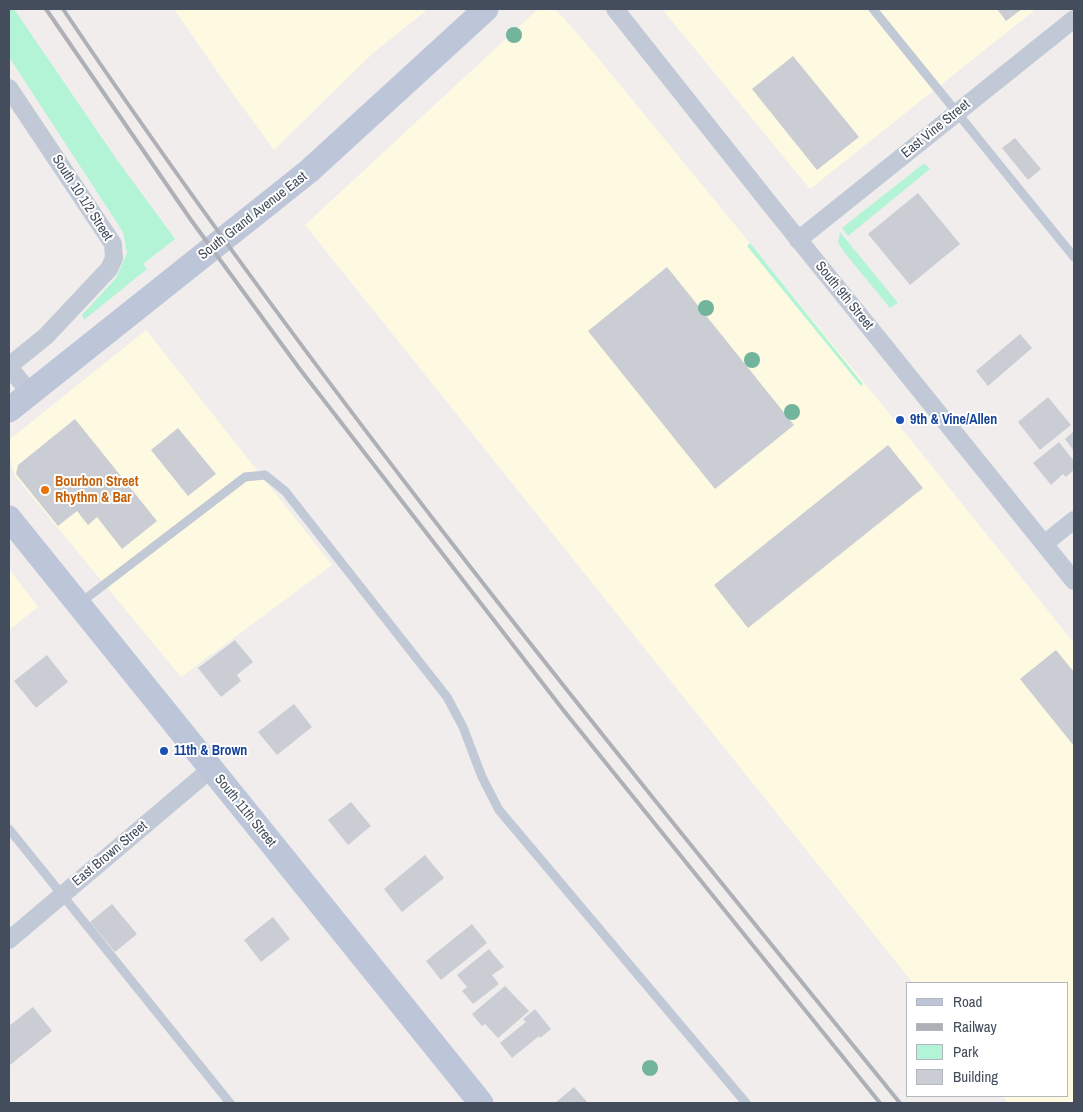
<!DOCTYPE html>
<html>
<head>
<meta charset="utf-8">
<style>
	body { margin:0 }
	#map { position:relative; width:1083px; height:1112px; overflow:hidden; background:#f0edec; font-family:"Archivo Narrow",sans-serif }
	canvas { display:block }
	.frame { position:absolute; inset:0; border:10px solid #434d5c; pointer-events:none }
	.legend { position:absolute; left:906px; top:982px; width:162px; height:115px; box-sizing:border-box; background:#fff; border:1px solid #b4b8be; margin:0; padding:6px 9px; list-style:none; font-size:15px; color:#434d5c }
	.legend li { display:flex; align-items:center; gap:10px; height:25px }
	.legend b { width:25px; border:1px solid #b4b8be }
</style>
</head>
<body>
<div id="map">
<canvas width="1083" height="1112"></canvas>
<div class="frame"></div>
<ul class="legend">
<li><b style="height:6px;background:#bdc6d9"></b>Road</li>
<li><b style="height:6px;background:#aeb0b8"></b>Railway</li>
<li><b style="height:14px;background:#b4f4d6"></b>Park</li>
<li><b style="height:14px;background:#cbcdd5"></b>Building</li>
</ul>
</div>
<script>
const context = document.querySelector('canvas').getContext('2d');
context.lineJoin = 'round';
function fill(path, color) {
  context.fillStyle = color;
  context.fill(path, 'evenodd');
}
function trace(path, color, width, dash) {
  context.strokeStyle = color;
  context.lineWidth = width;
  context.lineCap = dash ? 'butt' : 'round';
  context.setLineDash(dash || []);
  context.stroke(path);
}
function label(font, color, halo, rows, align = 'center') {
  context.font = font + ' "Archivo Narrow",sans-serif';
  context.lineWidth = 4;
  context.setLineDash([]);
  context.textBaseline = 'middle';
  context.strokeStyle = halo;
  context.fillStyle = color;
  for (const [text, x, y, turn = 0] of rows) {
    context.save();
    context.translate(x, y);
    context.rotate((+turn || 0) * Math.PI / 180);
    context.textAlign = isNaN(turn) ? turn : align;
    if (halo) context.strokeText(text, 0, 0);
    context.fillText(text, 0, 0);
    context.restore();
  }
}
fill(new Path2D(`
	M174,9h254l-55,44 -99,97 -46,-63z
	M662,9h374l-226,180z
	M537,10h18l8,7 31,36 308,376 172,214v460h-66l-6,-7h65v-113h-154l-608,-758z
	M146,330l186,235 -151,112 -166,-201 -6,-21v-15z
	M9,569l29,38 -29,23z`), '#fefae2');
fill(new Path2D(`
	M9,9h5l101,148 60,82 -32,25 4,5 -63,51 -2,-5 34,-37 11,-25 -4,-21 -114,-175z
	M923,164l3,1 4,4 -82,67 -6,-8z
	M840,232l58,71 -8,5 -42,-51 -10,-14z
	M750,243l113,141 -2,2 -114,-140z`), '#b4f4d6');
fill(new Path2D(`
	M997,9h25l-16,12z
	M793,56l66,81 -42,33 -65,-81z
	M1015,138l26,31 -13,11 -26,-32z
	M918,193l42,51 -50,41 -42,-51z
	M667,267l127,158 -79,64 -127,-158z
	M1020,334l12,14 -44,38 -12,-15z
	M1048,397l23,28 -31,25 -22,-28z
	M75,419l82,102 -35,28 -25,-32 -9,8 -11,-14 -19,15 -42,-52 2,-9z
	M178,428l38,46 -28,22 -37,-46z
	M1074,431v20l-9,-12z
	M1059,442l15,19v9l-8,7 -3,-3 -12,11 -18,-22z
	M888,445l35,43 -175,140 -34,-43z
	M235,640l18,22 -16,13 4,6 -20,16 -23,-29z
	M1056,650l18,22v74l-54,-67z
	M47,655l21,27 -32,26 -22,-27z
	M294,704l18,23 -35,28 -19,-23z
	M351,802l20,24 -23,19 -20,-25z
	M425,855l19,23 -42,34 -18,-23z
	M112,904l25,30 -22,18 -25,-30z
	M273,917l17,22 -29,23 -17,-22z
	M472,924l15,19 -46,37 -15,-19z
	M489,949l15,18 -12,8 7,9 -26,20 -11,-13 5,-4 -10,-12z
	M505,986l24,25 -31,27 -13,-14 -3,2 -10,-12z
	M33,1007l19,24 -42,34 -1,-3v-36z
	M535,1009l16,20 -11,9 -1,-2 -27,22 -12,-15 26,-21 -3,-3z
	M574,1087l14,16h-33z`), '#cbcdd5');
trace(new Path2D(`
	M873,9l201,248
	M80,603l165,-126 20,-2 20,16 162,206 16,30 19,50 17,33 247,293
	M9,829l221,274`), '#c1c9d6', 9);
trace(new Path2D(`
	M615,9l158,199 301,373
	M9,88l104,156 1,14 -5,11 -63,67 -37,30
	M798,240l276,-221
	M9,367l21,26
	M1044,544l30,-24
	M9,940l202,-171`), '#c1c9d6', 18);
trace(new Path2D(`
	M9,410l300,-239 177,-162
	M9,518l472,585`), '#bdc6d9', 25);
trace(new Path2D(`
	M46,9l145,211 108,148 265,343 316,392
	M63,9c256,381 548,738 837,1094`), '#aeb0b8', 4);
context.fillStyle = '#73b49c';
for (const [x, y] of [
	[514,35],
	[706,308],
	[752,360],
	[792,412],
	[650,1068]
]) {
  context.beginPath();
  context.arc(x, y, 8, 0, 2 * Math.PI);
  context.fill();
}
for (const [x, y, r, color] of [
	[900,420,5,"#1a4fb4"],
	[45,490,5,"#e8710a"],
	[164,751,5,"#1a4fb4"]
]) {
  const dot = new Path2D();
  dot.arc(x, y, r, 0, 2 * Math.PI);
  context.fillStyle = color;
  context.fill(dot);
  trace(dot, '#fff', 2);
}
label('14px', '#434d5c', '#fff', [
	["East Vine Street",936,129,-39],
	["South 10 1/2 Street",82,198,57],
	["South Grand Avenue East",253,216,-38],
	["South 9th Street",844,296,51],
	["South 11th Street",245,811,51],
	["East Brown Street",110,854,-40]
]);
label('bold 14px', '#164399', '#fff', [
	["9th & Vine/Allen",910,420],
	["11th & Brown",174,751]
], 'left');
label('bold 14px', '#c56008', '#fff', [
	["Bourbon Street",55,482],
	["Rhythm & Bar",55,498]
], 'left');
</script>
</body>
</html>
